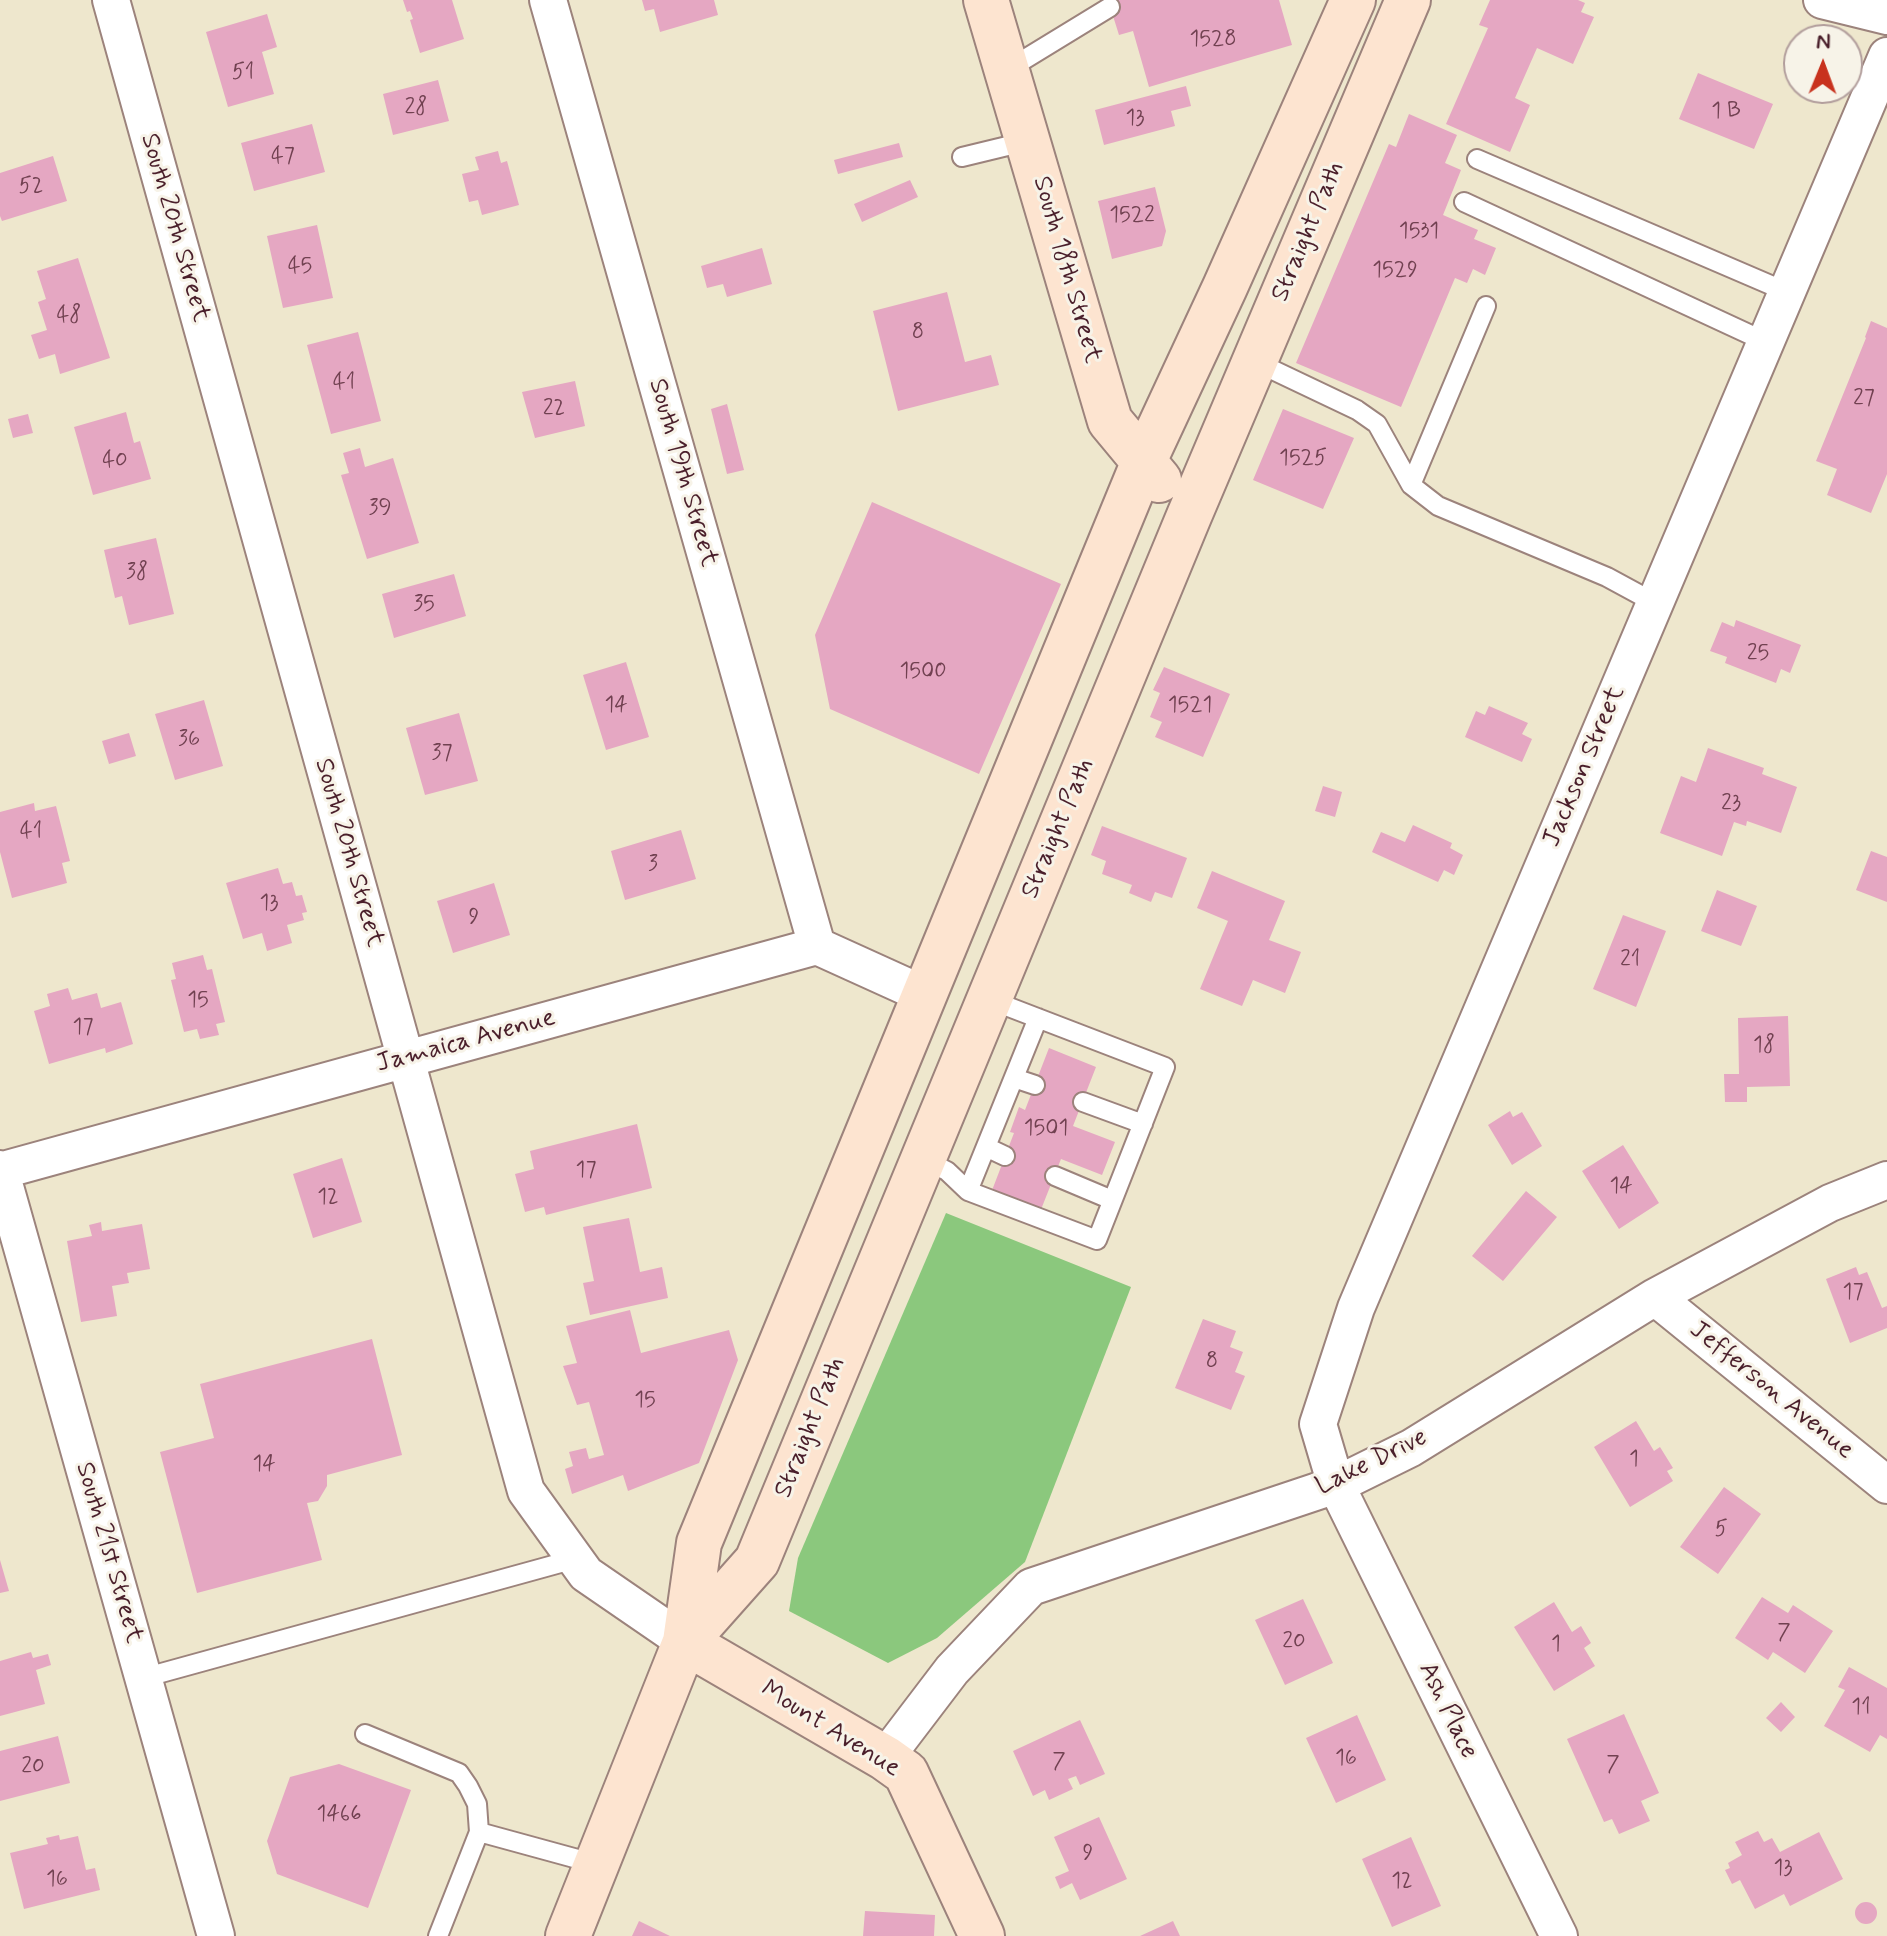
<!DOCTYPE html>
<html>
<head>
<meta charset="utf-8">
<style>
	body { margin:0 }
	#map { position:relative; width:1887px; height:1936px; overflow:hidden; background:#eee7cd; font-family:Mynerve,sans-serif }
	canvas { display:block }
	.north { position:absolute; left:1783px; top:24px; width:80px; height:80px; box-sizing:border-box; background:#f7f3e8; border:2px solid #b29e9c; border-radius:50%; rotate:1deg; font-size:22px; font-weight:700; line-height:32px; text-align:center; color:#4a1f2b }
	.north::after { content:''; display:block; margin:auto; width:28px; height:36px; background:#c8321e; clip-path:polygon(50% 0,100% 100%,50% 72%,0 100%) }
</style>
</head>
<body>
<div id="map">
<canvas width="1887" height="1936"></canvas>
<div class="north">N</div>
</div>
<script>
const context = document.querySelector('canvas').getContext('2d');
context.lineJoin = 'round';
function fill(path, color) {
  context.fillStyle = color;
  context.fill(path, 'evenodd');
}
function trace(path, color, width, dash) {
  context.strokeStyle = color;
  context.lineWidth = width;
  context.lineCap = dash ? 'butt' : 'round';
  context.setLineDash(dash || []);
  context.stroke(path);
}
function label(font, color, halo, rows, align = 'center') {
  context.font = font + ' Mynerve,sans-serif';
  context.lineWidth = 6;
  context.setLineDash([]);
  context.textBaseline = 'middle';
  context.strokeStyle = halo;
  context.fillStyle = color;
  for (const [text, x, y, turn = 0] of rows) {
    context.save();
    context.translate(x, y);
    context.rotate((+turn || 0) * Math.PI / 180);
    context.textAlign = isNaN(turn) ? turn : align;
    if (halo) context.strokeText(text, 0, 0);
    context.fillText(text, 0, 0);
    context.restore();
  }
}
fill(new Path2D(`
	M946,1213l185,74 -106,275 -88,76 -49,25 -99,-52 9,-53z`), '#8bc87d');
fill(new Path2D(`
	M403,0h49l12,39 -44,14 -10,-33 3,-1 -3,-8 -3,1z
	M642,0h72l4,15 -58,17 -6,-23 -9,2z
	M1108,0h171l13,45 -143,42 -16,-56 -14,4z
	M1490,0h88l7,3 -4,9 13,5 -21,47 -36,-16 -22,50 15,7 -20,47 -64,-28 42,-96 -9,-3z
	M267,14l10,33 -15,5 12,42 -46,13 -22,-75z
	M1698,73l75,31 -19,45 -75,-30z
	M438,80l11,41 -56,14 -10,-41z
	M1186,86l5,20 -20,5 4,15 -71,19 -9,-35z
	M1409,114l48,21 -12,28 16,7 -18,45 35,15 -4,9 22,9 -11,27 -12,-6 -6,14 -12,-5 -54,129 -105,-44 93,-219 7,3z
	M312,124l13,48 -71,19 -13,-48z
	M899,143l4,14 -65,17 -4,-14z
	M498,151l3,12 6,-2 12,44 -37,10 -4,-15 -9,2 -7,-28 17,-4 -4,-13z
	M53,156l14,45 -65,20 -2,-5v-43z
	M910,180l8,17 -56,25 -8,-18z
	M1155,187l11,44 -4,15 -50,13 -14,-58z
	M317,225l16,73 -50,10 -16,-72z
	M762,248l10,36 -45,13 -4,-13 -16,4 -6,-22z
	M78,258l32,100 -50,16 -5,-20 -16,5 -8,-24 16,-5 -9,-28 8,-3 -9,-28z
	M947,292l18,70 26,-7 8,30 -101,26 -25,-100z
	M1871,321l16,7v146l-16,39 -44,-18 10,-26 -21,-8 50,-123 -1,-1z
	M358,332l23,89 -50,13 -24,-89z
	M575,381l10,45 -50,12 -13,-46z
	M727,404l17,66 -17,4 -16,-65z
	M1283,409l71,29 -31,71 -70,-29z
	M126,412l8,31 6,-2 11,38 -58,16 -19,-68z
	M28,414l5,19 -20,5 -5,-19z
	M360,448l5,19 28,-9 26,85 -52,16 -26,-84 8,-2 -6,-20z
	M872,502l189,82 -82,190 -149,-65 -15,-74z
	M156,538l18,76 -45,11 -7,-29 -7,2 -11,-48z
	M454,574l12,42 -72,22 -12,-44z
	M1736,620l65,25 -11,28 -9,-4 -5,14 -51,-20 2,-6 -17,-6 12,-29 12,5z
	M626,662l23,75 -43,13 -23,-75z
	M1164,667l66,27 -27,63 -48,-20 7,-15 -12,-5 10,-24 -7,-3z
	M204,700l19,66 -48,14 -20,-66z
	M1489,706l39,17 -6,11 10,5 -10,23 -57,-25 11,-26 9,4z
	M459,713l19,68 -53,14 -19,-67z
	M129,733l7,23 -27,8 -7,-23z
	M1708,748l56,20 -2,6 35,13 -16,46 -34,-12 -1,5 -12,-4 -12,34 -62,-23 21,-57 15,6z
	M1323,786l19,6 -7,25 -20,-6z
	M34,803l1,8 21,-5 14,55 -8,2 5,20 -55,15 -12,-46v-40z
	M1413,825l39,18 -2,5 13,7 -9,20 -10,-5 -6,12 -66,-30 9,-20 24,10z
	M1102,826l85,32 -15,40 -17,-6 -4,10 -22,-9 3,-8 -30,-11 4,-13 -15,-6z
	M681,830l15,49 -71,21 -14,-49z
	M1871,851l16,6v45l-31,-12z
	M278,868l5,16 9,-2 4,14 6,-1 5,17 -5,1 2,7 -17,5 5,18 -25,8 -5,-18 -19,6 -17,-56z
	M1212,871l73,30 -16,39 32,12 -16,41 -32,-13 -11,26 -42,-17 28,-68 -31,-13z
	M494,883l16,52 -57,18 -16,-52z
	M1717,890l40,16 -16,40 -40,-15z
	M1623,915l43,16 -30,76 -43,-18z
	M203,955l4,15 5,-1 13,53 -9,2 3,11 -19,4 -3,-10 -13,3 -13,-52 5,-1 -4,-16z
	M68,988l4,12 25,-7 4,15 20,-6 12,42 -27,9 -1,-5 -56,16 -15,-53 16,-5 -3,-12z
	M1788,1016l2,70 -43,1v15h-22l-1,-28h15l-1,-56z
	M1049,1048l47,19 -23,59 42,16 -13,33 -41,-16 -21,53 -49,-19 23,-60 -4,-1 9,-25 6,3z
	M1510,1111l3,6 9,-5 20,34 -30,19 -24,-40z
	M637,1124l15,64 -106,27 -2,-8 -19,5 -10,-38 19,-5 -4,-18z
	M1623,1145l36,58 -40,26 -37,-58z
	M342,1158l20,64 -49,16 -20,-64z
	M1526,1191l31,26 -54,64 -31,-25z
	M629,1218l11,54 22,-5 6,31 -78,17 -7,-32 11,-2 -11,-54z
	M101,1222l1,9 40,-7 8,45 -23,4 2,10 -17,3 5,30 -36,6 -14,-81 25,-5 -3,-11z
	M1856,1267l3,8 8,-3 15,36 5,-2v22l-37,15 -24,-64z
	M630,1310l11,43 88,-23 9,30 -39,103 -71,28 -5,-16 -51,19 -7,-25 8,-3 -4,-14 17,-4 3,11 15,-4 -15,-53 -12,3 -14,-39 14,-3 -11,-37z
	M1203,1319l33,12 -6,16 13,5 -8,20 10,4 -14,34 -56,-22z
	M372,1339l30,116 -75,20v11l-9,15 -11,2 15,57 -125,33 -37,-141 54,-14 -14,-54z
	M1636,1421l18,30 6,-4 13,21 -6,3 6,10 -43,26 -36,-60z
	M1724,1487l37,27 -43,60 -38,-27z
	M0,1560l9,31 -9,2z
	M1762,1597l26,16 5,-8 40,26 -28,42 -32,-21 -5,8 -33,-22z
	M1303,1599l30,64 -48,22 -30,-65z
	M1554,1602l18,30 9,-6 10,17 -7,5 11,18 -41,25 -40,-64z
	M31,1652l2,6 15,-4 3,11 -15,5 9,34 -45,12v-55z
	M1849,1667l38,21v51l-7,-4 -10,17 -46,-26 21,-36 -7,-3z
	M1781,1702l14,15 -14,15 -15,-14z
	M1624,1714l35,79 -18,8 9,20 -31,13 -7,-15 -8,3 -37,-83z
	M1357,1715l29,65 -50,23 -30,-65z
	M1080,1720l25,54 -25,11 -4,-9 -8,3 5,10 -24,11 -4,-10 -12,6 -20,-45z
	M58,1736l12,47 -70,18v-50z
	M339,1764l72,26 -43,118 -91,-34 -10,-33 23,-64z
	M1099,1817l28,62 -47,21 -8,-17 -12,6 -5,-12 14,-6 -15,-34z
	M1758,1831l6,11 8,-4 8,14 39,-20 24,47 -53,27 -6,-12 -29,15 -15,-29 -8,4 -7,-14 5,-2 -2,-5 14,-8 -7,-13z
	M59,1835l1,5 18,-4 8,34 9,-2 5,22 -76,19 -14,-56 38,-9 -2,-6z
	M1411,1837l30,69 -49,21 -30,-68z
	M1855 1913a11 11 0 1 1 22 0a11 11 0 1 1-22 0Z
	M865,1911l70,4 -1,21h-71z
	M639,1921l31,15h-38z
	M1173,1921l7,15h-40z`), '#e5a7c2');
const lane = new Path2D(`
	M1007,70l103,-63
	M962,157l66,-16
	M1477,159l310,133
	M1464,202l302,140
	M1254,361l103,49 20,14 34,61 27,21 169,71 48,26
	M1411,485l75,-179
	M1014,1078l21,7
	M1083,1102l60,22
	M986,1147l19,9
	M923,1159l24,12 21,20 129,49 68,-173 -177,-68
	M1055,1176l57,24
	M968,1191l70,-173
	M143,1678l432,-119
	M365,1734l94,39 9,13 9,18 2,28 -41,104
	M479,1832l117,32`);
const street = new Path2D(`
	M111,0l415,1491 60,83 99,68
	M548,0l269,946
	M1822,0l65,16
	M0,1169l216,767
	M0,1171l817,-225 108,49
	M1655,1297l232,188
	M885,1758l67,-88 79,-83 305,-102 75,-37 244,-151 175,-94 57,-23
	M1559,1936l-223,-451 -18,-61 38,-116 531,-1252`);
const secondary = new Path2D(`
	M986,0l124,421 49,59
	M685,1642l72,-81 432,-1045 219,-516
	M685,1642l200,116 21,15 76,163
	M568,1936l117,-294 14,-99 445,-1082 81,-174 128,-287`);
trace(lane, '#9c837c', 22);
trace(street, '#9c837c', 40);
trace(secondary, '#9c837c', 48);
trace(lane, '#fff', 18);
trace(street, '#fff', 36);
trace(secondary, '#fde4d0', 44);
label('22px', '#714151', null, [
	["1528",1213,40],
	["51",243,73],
	["28",416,108],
	["1 B",1726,112],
	["13",1135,119],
	["47",283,157],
	["52",31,187],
	["1522",1132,216],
	["1531",1419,232],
	["45",300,267],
	["1529",1395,271],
	["48",69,316],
	["8",918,333],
	["41",344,383],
	["27",1864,399],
	["22",554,409],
	["1525",1303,459],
	["40",115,461],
	["39",380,509],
	["38",137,573],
	["35",424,605],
	["25",1758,654],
	["1500",923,672],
	["14",616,706],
	["1521",1190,706],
	["36",189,740],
	["37",442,754],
	["23",1731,804],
	["41",31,832],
	["3",653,865],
	["13",269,904],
	["9",474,918],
	["21",1630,960],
	["15",198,1001],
	["17",83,1028],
	["18",1764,1046],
	["1501",1046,1129],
	["17",586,1171],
	["14",1621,1187],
	["12",328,1198],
	["17",1853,1293],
	["8",1212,1362],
	["15",645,1401],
	["1",1634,1460],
	["14",264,1465],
	["5",1721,1530],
	["7",1784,1634],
	["20",1294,1642],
	["1",1556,1645],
	["11",1861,1708],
	["16",1346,1759],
	["7",1059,1763],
	["7",1613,1766],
	["20",33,1767],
	["1466",339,1815],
	["9",1088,1854],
	["13",1783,1869],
	["16",57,1880],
	["12",1402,1882]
]);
label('26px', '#4a1f2b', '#f7f3e8', [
	["South 20th Street",174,228,74],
	["Straight Path",1309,232,-67],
	["South 18th Street",1066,270,74],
	["South 19th Street",682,473,74],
	["Jackson Street",1585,767,-67],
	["Straight Path",1059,829,-67],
	["South 20th Street",348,853,74],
	["Jamaica Avenue",466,1042,-15],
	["Jefferson Avenue",1771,1391,39],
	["Straight Path",811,1428,-68],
	["Lake Drive",1372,1463,-26],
	["South 21st Street",108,1553,74],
	["Ash Place",1447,1711,64],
	["Mount Avenue",830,1730,32]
]);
</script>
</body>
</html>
